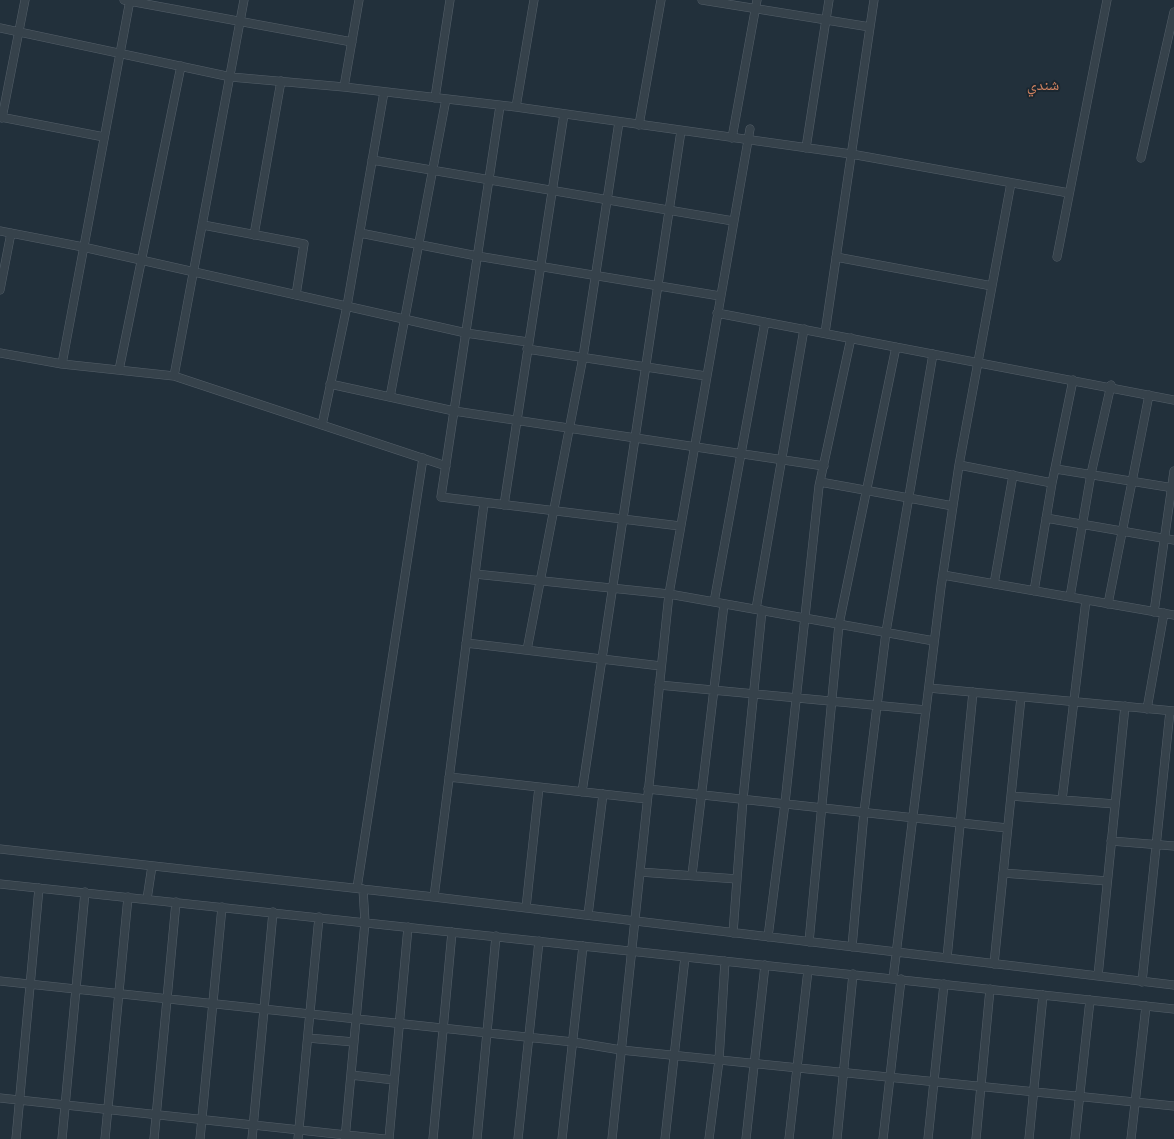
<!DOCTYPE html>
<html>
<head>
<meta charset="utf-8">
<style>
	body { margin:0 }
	canvas { display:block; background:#22303b }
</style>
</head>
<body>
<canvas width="1174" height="1139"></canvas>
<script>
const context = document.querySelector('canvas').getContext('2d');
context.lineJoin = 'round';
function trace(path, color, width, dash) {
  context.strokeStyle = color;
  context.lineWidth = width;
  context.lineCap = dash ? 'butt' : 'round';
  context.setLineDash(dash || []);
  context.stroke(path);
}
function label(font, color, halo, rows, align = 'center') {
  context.font = font + ' "Golos Text","Noto Naskh Arabic",sans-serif';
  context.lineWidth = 4;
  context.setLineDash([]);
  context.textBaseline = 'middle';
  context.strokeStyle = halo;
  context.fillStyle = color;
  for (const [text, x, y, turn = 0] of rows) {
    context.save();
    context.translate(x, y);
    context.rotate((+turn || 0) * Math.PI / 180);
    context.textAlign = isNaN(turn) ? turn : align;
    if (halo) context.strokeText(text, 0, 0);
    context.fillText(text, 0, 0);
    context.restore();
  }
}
const minor = new Path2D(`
	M124,0l228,42
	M702,0l168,27
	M0,28l231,49 113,10 172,20 335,47 218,39
	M344,87l15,-87
	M435,98l15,-98
	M500,106l-59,391 239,29
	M516,107l18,-107
	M0,117l104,20
	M2,118l23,-118
	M639,125l22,-125
	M732,138l25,-138
	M806,148l23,-148
	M1141,158l33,-146
	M372,160l361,61
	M203,225l101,19 -8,51
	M0,231l83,16 383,86 62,9
	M360,233l117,23 243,40
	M254,235l27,-154
	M836,257l156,29
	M1057,257l50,-257
	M0,290l11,-57
	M717,313l457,87
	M825,333l49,-333
	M527,349l179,27
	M0,353l62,11 112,12 272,90
	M62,364l68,-364
	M119,370l62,-304
	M174,376l70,-376
	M330,384l124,27 370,55
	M390,397l56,-298
	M322,425l25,-119 37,-214
	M959,465l93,18
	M1056,469l118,19
	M820,482l133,24
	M504,505l60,-391
	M1046,518l128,22
	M475,574l194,20 265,47
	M943,575l231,40
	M994,584l19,-109
	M1034,591l18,-108 21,-103
	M1070,597l21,-123 20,-89
	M714,602l51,-280
	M1108,604l41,-209
	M756,609l48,-280
	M1154,612l20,-141
	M466,643l195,23
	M527,650l56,-293 36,-235
	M659,685l267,25
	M929,688l245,23
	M1147,709l17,-96
	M449,777l198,22
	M648,789l359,39
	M582,792l99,-661
	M1011,796l104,8
	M1062,800l24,-200
	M1111,841l63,5
	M0,849l434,48 740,88
	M640,872l97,7
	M1003,873l104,8
	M692,875l32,-271
	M0,884l1174,125
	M357,888l66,-430
	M434,897l50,-394
	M147,899l5,-33
	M526,908l13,-121
	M588,915l15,-121
	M733,933l10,-134 19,-189
	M768,937l17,-134 34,-317 32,-148
	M809,942l30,-318 57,-277
	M852,947l12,-135 22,-180 47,-278
	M947,958l26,-266
	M994,964l27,-267
	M1098,976l27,-270
	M893,979l48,-392 18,-122 52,-282
	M0,981l573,61 48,8 553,56
	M1142,982l28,-271
	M308,1038l46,4
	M351,1075l43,5
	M0,1098l384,41
	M16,1139l23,-251
	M62,1139l23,-247
	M105,1139l23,-242
	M154,1139l22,-237
	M200,1139l22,-232
	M252,1139l21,-227
	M298,1139l21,-222
	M345,1139l20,-217 -2,-33
	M389,1139l19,-212
	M433,1139l19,-207
	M477,1139l19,-203
	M518,1139l21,-198
	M562,1139l21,-193
	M612,1139l57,-545 81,-465
	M665,1139l20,-182
	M709,1139l10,-79 6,-99
	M746,1139l19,-174
	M789,1139l19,-169
	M837,1139l16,-165
	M883,1139l18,-160
	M928,1139l16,-155
	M976,1139l14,-150
	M1029,1139l14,-144
	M1075,1139l15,-139
	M1131,1139l15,-133`);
trace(minor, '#545f69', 9);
trace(minor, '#36424b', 8);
label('16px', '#d38360', '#1b2730', [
	["شندي",1043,85]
]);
</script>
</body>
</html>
